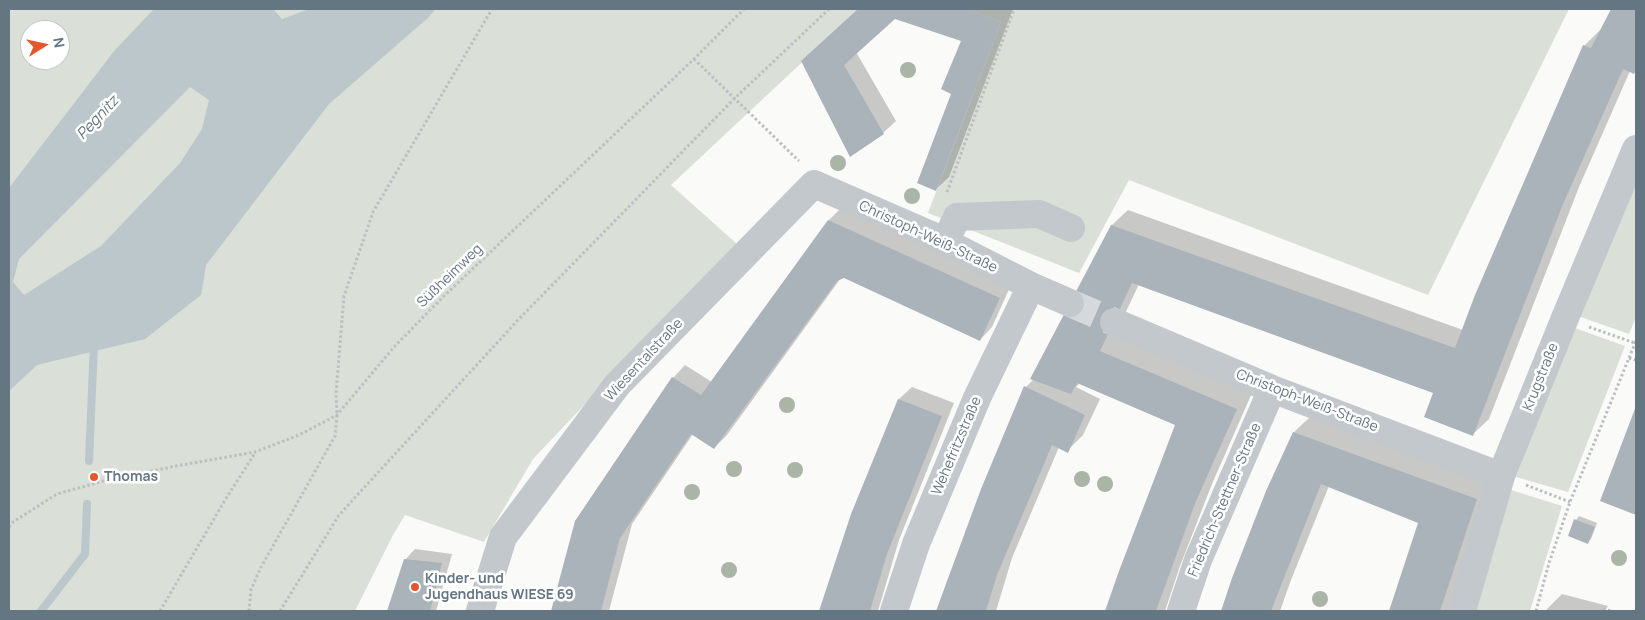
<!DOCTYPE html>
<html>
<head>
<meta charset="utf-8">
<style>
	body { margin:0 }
	#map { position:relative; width:1645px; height:620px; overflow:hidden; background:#fafaf8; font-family:Manrope,sans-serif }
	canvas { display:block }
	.frame { position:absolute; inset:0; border:10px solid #657683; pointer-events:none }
	.north { position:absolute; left:20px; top:20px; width:50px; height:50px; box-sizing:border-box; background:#fff; border:1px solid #c1c8cd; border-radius:50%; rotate:80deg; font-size:14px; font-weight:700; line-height:20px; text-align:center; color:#657683 }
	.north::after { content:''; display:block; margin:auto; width:18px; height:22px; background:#e4572e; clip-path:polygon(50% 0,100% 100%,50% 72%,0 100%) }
</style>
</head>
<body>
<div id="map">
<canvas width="1645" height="620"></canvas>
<div class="frame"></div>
<div class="north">N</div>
</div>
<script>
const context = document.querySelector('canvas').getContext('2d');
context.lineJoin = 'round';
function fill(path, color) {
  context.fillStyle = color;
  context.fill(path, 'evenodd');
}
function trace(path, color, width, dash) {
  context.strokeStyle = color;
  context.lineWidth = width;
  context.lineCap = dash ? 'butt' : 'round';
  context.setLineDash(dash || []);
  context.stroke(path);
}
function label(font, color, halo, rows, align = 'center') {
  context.font = font + ' Manrope,sans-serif';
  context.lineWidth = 5;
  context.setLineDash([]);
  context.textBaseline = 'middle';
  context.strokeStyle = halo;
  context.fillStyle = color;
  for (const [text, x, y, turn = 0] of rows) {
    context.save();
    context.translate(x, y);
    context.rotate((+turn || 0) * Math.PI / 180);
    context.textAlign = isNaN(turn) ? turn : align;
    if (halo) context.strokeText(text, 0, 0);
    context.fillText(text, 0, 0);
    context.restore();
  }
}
fill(new Path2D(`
	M9,9h850l-188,176 66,59 -204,215 -49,83 -79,-27 -12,20 -38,76h-346zM30,30h30v30h-30z
	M967,9h602l-141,286 -299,-115 -50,93 -151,-60 73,-191z
	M1636,175v142l-7,17 -51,-18z
	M1572,327l53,19 -57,146 -52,-15z
	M1511,490l51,16 -32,105h-58z`), '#dadfd7');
fill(new Path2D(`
	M154,9h119l9,10 27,-10h126l-6,8 -100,87 -123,161 -5,30 -56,44 -108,26 -28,26v-203l106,-138zM190,87l19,13 -7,29 -22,34 -79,83 -77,49 -11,-13 6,-23z`), '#bbc7cb');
fill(new Path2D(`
	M859,9h154l-64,168 -13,12 26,-149 -67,-23 -39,35 40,69 -13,12 -68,-84z
	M1612,9h24v61l-2,3 -4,-2 -51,116 -90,232 -16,15 -38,-42 -296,-108 -24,51 137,58 -40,91 -32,82 -15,45h-58l13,-40 56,-146 -96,-42 -4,4 24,12 -17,36 -16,16 -8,-4 -47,111 -16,53h-59l10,-29 79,-195 8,-8 78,-154 16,-15 335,120 121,-284 16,-16 1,1z
	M841,208l170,77 -19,42 -12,13 -136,-63 -3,1 -114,157 -13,13 -21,-14 -61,90 -23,87h-56l23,-90 97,-143 12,-13 27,17 117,-162z
	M912,387l42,16 -55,137 -21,71h-57l32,-97 46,-115z
	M1636,409v105l-34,-14z
	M1310,417l182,66 -42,128h-59l28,-89 -90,-36 -38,94 -11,31h-58l11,-32 35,-87 26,-60z
	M1579,516l18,7 -6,16 -3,3 -12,-22z
	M415,549l37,5 -16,57h-48l17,-51z
	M1562,594l46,12 -3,5h2h-62z`), '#0003');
trace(new Path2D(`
	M89,461l5,-118
	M41,611l44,-57 2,-50`), '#bbc7cb', 8);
fill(new Path2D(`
	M858,9h109l34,13 -65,169 -19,-8 34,-89 -10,-5 20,-48 -66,-22 -51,46 40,69 -34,23 -49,-96z
	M1611,9h25v60l-2,5 -11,-5 -60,135 -90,232 -49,-19 9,-24 -301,-110 -32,68 137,58 -41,92 -40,110h-51l14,-40 56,-146 -98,-42 -6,11 -41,-15 81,-154 344,123 20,-53 108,-250 8,3z
	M828,220l172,78 -20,43 -136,-63 -7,3 -123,168 -23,-15 -71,104 -19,73h-50l24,-90 97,-144 29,18z
	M1024,386l61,29 -17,38 -16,-8 -55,130 -11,36h-50l45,-122z
	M898,399l44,17 -55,138 -17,57h-51l32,-97z
	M1636,406v109l-36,-14z
	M1293,432l184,67 -37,112h-51l29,-88 -97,-39 -50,127h-50l11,-33 34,-87z
	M1574,519l21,8 -7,17 -20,-8z
	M404,559l38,4 -12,48h-43z`), '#aab3b9');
trace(new Path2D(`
	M1070,303l44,19`), '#d5d9db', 28, [28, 14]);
trace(new Path2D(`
	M694,59l105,102
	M947,192l67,-183
	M1589,327l46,16
	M1629,358l7,2
	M1526,485l44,17
	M9,527l4,-5 44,-28 50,-14 69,-14 79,-14 44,-17 38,-20 57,-68 50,-51 250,-237 50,-50
	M1603,609l8,2
	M160,611l65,-111 30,-47
	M249,611l2,-21 9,-21 75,-133 2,-21 -1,-22 8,-97 29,-84 119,-203
	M280,611l59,-96 179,-195 216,-221 95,-90
	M1536,611l13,-48 21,-61 66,-161`), '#bbbfc2', 3, [2.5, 2.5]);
trace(new Path2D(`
	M945,242l12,-25 82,-3 32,14
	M1114,322l158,67 229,87
	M480,611l23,-74 114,-152 197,-201 117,51 100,51 39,17
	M894,611l22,-67 61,-146 54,-112
	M1181,611l17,-51 74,-171
	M1462,611l39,-135 64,-158 71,-169`), '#c3c8cc', 28);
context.fillStyle = '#aab4a7';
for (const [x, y] of [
	[908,70],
	[838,163],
	[912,196],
	[787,405],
	[734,469],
	[795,470],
	[1082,479],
	[1105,484],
	[692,492],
	[1619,558],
	[729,570],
	[1320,599]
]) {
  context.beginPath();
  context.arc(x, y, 8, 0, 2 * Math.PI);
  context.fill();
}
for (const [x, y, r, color] of [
	[94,477,5,"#e4572e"],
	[415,587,5,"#e4572e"]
]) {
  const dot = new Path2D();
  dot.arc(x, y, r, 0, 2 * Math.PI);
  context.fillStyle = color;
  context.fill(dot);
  trace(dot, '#fff', 2);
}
label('14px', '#657683', '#fff', [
	["Christoph-Weiß-Straße",928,237,25],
	["Süßheimweg",450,276,-44],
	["Wiesentalstraße",644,360,-47],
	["Krugstraße",1541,377,-68],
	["Christoph-Weiß-Straße",1307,401,21],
	["Wehefritzstraße",957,446,-67],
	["Friedrich-Stettner-Straße",1225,500,-67]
]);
label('bold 14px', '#657683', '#fff', [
	["Thomas",104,477],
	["Kinder- und",425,579],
	["Jugendhaus WIESE 69",425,595]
], 'left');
label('italic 15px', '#60757c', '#fff', [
	["Pegnitz",98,118,-47]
]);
</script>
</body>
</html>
